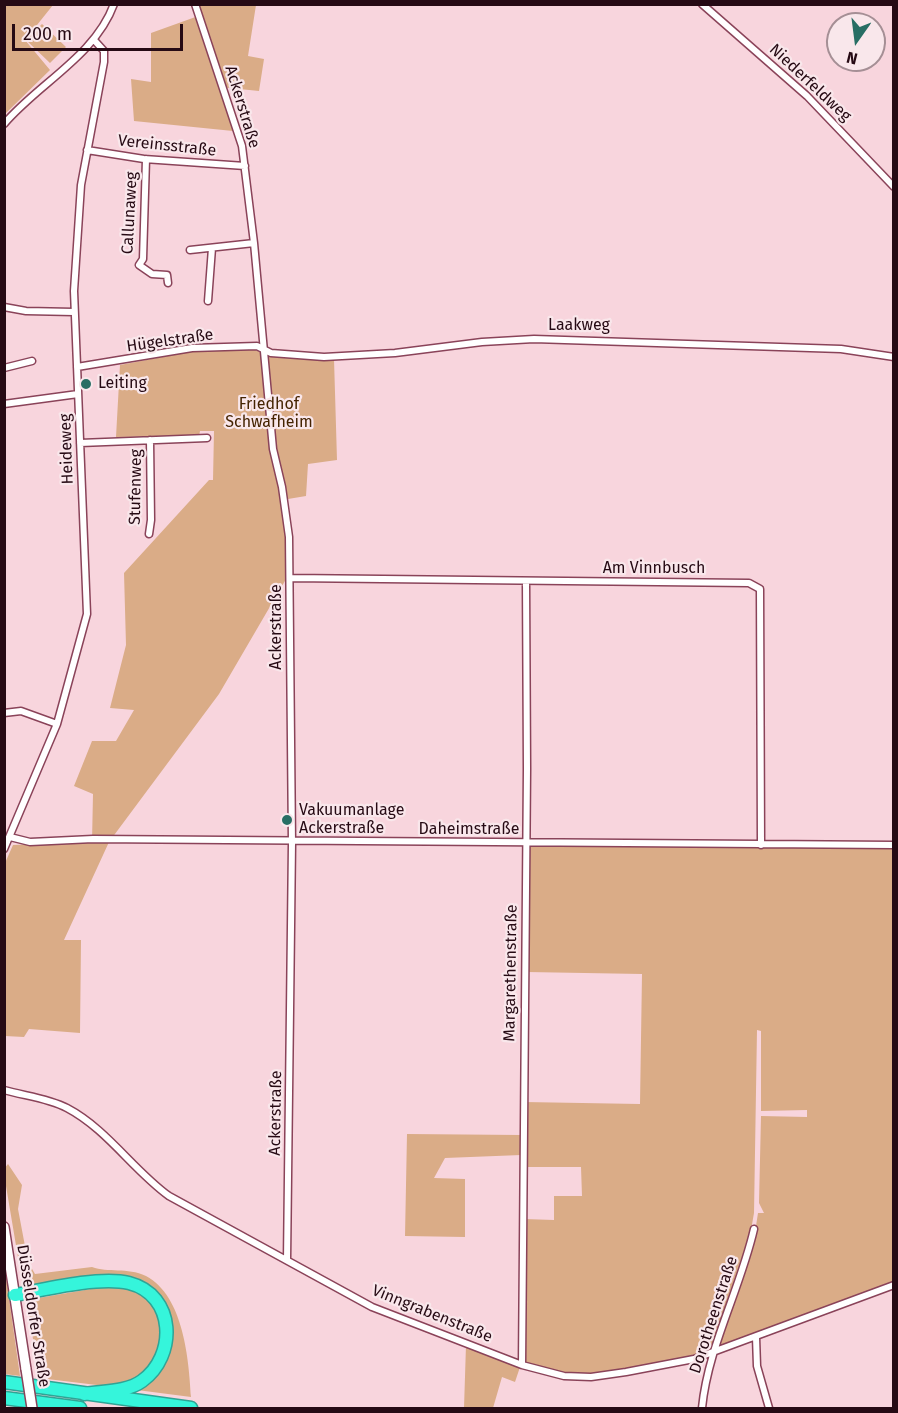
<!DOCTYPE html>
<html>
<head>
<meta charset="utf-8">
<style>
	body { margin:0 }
	#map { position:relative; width:898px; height:1413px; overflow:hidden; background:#f8d5dd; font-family:"Fira Sans",sans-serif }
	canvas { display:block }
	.frame { position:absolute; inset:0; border:6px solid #260a14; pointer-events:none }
	.north { position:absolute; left:826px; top:12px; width:60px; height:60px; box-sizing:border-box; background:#f9e7eb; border:2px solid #a58f95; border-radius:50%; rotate:194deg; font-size:16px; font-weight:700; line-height:24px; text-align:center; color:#260a14 }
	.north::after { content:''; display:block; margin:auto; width:21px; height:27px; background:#286e64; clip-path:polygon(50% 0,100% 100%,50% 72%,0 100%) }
	.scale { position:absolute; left:12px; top:24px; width:171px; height:27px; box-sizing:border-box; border:3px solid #260a14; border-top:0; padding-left:8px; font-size:18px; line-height:21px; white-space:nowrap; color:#260a14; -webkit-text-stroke:4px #f9e7eb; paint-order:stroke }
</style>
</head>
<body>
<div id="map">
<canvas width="898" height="1413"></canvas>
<div class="frame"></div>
<div class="north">N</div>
<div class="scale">200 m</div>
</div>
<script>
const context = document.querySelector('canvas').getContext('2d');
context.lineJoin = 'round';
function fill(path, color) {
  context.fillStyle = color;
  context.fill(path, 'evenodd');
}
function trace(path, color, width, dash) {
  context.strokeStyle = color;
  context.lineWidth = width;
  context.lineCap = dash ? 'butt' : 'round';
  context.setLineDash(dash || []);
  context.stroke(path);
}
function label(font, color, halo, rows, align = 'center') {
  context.font = font + ' "Fira Sans",sans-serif';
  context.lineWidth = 4.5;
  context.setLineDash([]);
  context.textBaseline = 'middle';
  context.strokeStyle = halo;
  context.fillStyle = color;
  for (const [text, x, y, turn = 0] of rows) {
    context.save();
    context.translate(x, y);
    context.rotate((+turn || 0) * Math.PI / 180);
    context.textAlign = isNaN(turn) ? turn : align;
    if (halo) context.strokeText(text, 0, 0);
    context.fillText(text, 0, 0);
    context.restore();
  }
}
fill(new Path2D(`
	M5,4l48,1 -28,35 25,30 -45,44z
	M199,5h57l-8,51 16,3 -5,32 -39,-4 13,44 -99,-10 -3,-42 20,3v-49l50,-18z
	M42,24l24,23 -16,16 -24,-23z
	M199,350h56l5,2 1,4 73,3 3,101 -29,4 -2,32 -24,4 7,74 -70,120 -110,148 -45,98h17l-1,93 -51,-4 -5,8 -19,-1v-173l8,-18 79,-3 1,-48 -19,-8 18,-45h24l18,-31 -24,-2 16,-63 -2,-72 85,-93h4l1,-49h-14l-1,5 -83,1 4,-72z
	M533,845l360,3v435l-174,64 35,-108 4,-26h6l-5,-10 2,-87 46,1v-7l-46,1v-80l-4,-1 -3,183 -7,40 -35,96 -16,6 -105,20 -27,-1 -38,-10 -2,-5v-140l30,1v-24h28l-1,-29h-56l-1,-65 116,2 2,-130 -115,-2 2,-126z
	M407,1134l114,1v20l-76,3 -11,20 31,1v58l-60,-1z
	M8,1164l14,21 -4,24 10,53 7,12 57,-7c16,6 35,0 54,9 38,20 43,85 45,121l-54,-7c29,-12 45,-51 30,-80 -6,-11 -22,-21 -32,-29l-112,6 -18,-107 -1,-11z
	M4,1263l16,113 -15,-2z
	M108,1286c27,2 38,10 54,31l-2,37 -22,24 -14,6 -19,2 -66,-8 -12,-78z
	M466,1345l54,22 -5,15 -13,-5 -9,31h-29z`), '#daac87');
const street = new Path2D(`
	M195,4l47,142 12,97 19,206 9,38 7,50 3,306 -5,417
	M702,4l105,92 87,91
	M4,124c35,-41 91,-68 110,-120
	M87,150l57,9 101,7
	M146,159l-3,100 -4,6 13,9 15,1 1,8
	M190,250l64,-7
	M208,301l4,-53
	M4,307l22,4 48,1
	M77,367l115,-19 65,-2 14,7 53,4 71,-4 87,-11 52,-3 307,10 53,8
	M4,368l28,-7
	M4,404l74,-10
	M80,443l127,-5
	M149,534l2,-14 -1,-80
	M291,578l458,5 11,6 1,256
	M4,713l17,-2 36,13
	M10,837l20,5 63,-3 801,6
	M4,849l53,-125 30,-110 -13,-323 7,-106 23,-123v-11l-10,-11
	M4,1090c21,6 44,8 63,18 40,21 66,62 102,88l203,111 150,58 42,11 27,1 35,-5 68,-13 200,-74
	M756,1337l1,29 12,42
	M522,1365l5,-596 -1,-188
	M702,1408c6,-61 38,-118 52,-179`);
const secondary = new Path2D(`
	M4,1227l22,142`);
const highway = new Path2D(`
	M15,1295c31,-6 85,-19 114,-12 47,12 48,73 13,98 -15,11 -39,10 -58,13
	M4,1382l187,26
	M4,1398l76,10`);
trace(street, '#8a4359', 9);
trace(secondary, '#8a4359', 12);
trace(highway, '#30a395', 15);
trace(street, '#fff', 6);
trace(secondary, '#fff', 9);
trace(highway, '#35f5db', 12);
const secondaryBridge = new Path2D(`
	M26,1369l6,39`);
trace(secondaryBridge, '#8a4359', 12, []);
trace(secondaryBridge, '#fff', 9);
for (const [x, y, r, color] of [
	[86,384,6,"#286e64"],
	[287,820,6,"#286e64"]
]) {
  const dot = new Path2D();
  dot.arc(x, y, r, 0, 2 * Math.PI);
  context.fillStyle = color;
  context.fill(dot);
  trace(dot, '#f9e7eb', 2);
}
label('16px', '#260a14', '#f9e7eb', [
	["Niederfeldweg",810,83,43],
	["Ackerstraße",242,107,73],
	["Vereinsstraße",167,146,6],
	["Callunaweg",130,213,-87],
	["Laakweg",579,326],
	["Hügelstraße",170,341,-8],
	["Heideweg",67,449,-92],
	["Stufenweg",136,487,-89],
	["Am Vinnbusch",654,569],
	["Ackerstraße",277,627,-90],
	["Daheimstraße",469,830],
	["Margarethenstraße",511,973,-89],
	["Ackerstraße",276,1113,-89],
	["Vinngrabenstraße",432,1314,22],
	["Dorotheenstraße",714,1315,-72],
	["Düsseldorfer Straße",33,1316,81]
]);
label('16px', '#260a14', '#f9e7eb', [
	["Leiting",98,384],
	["Vakuumanlage",299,811],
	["Ackerstraße",299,829]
], 'left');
label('16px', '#442301', '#f9e7eb', [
	["Friedhof",269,405],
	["Schwafheim",269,423]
]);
</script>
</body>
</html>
